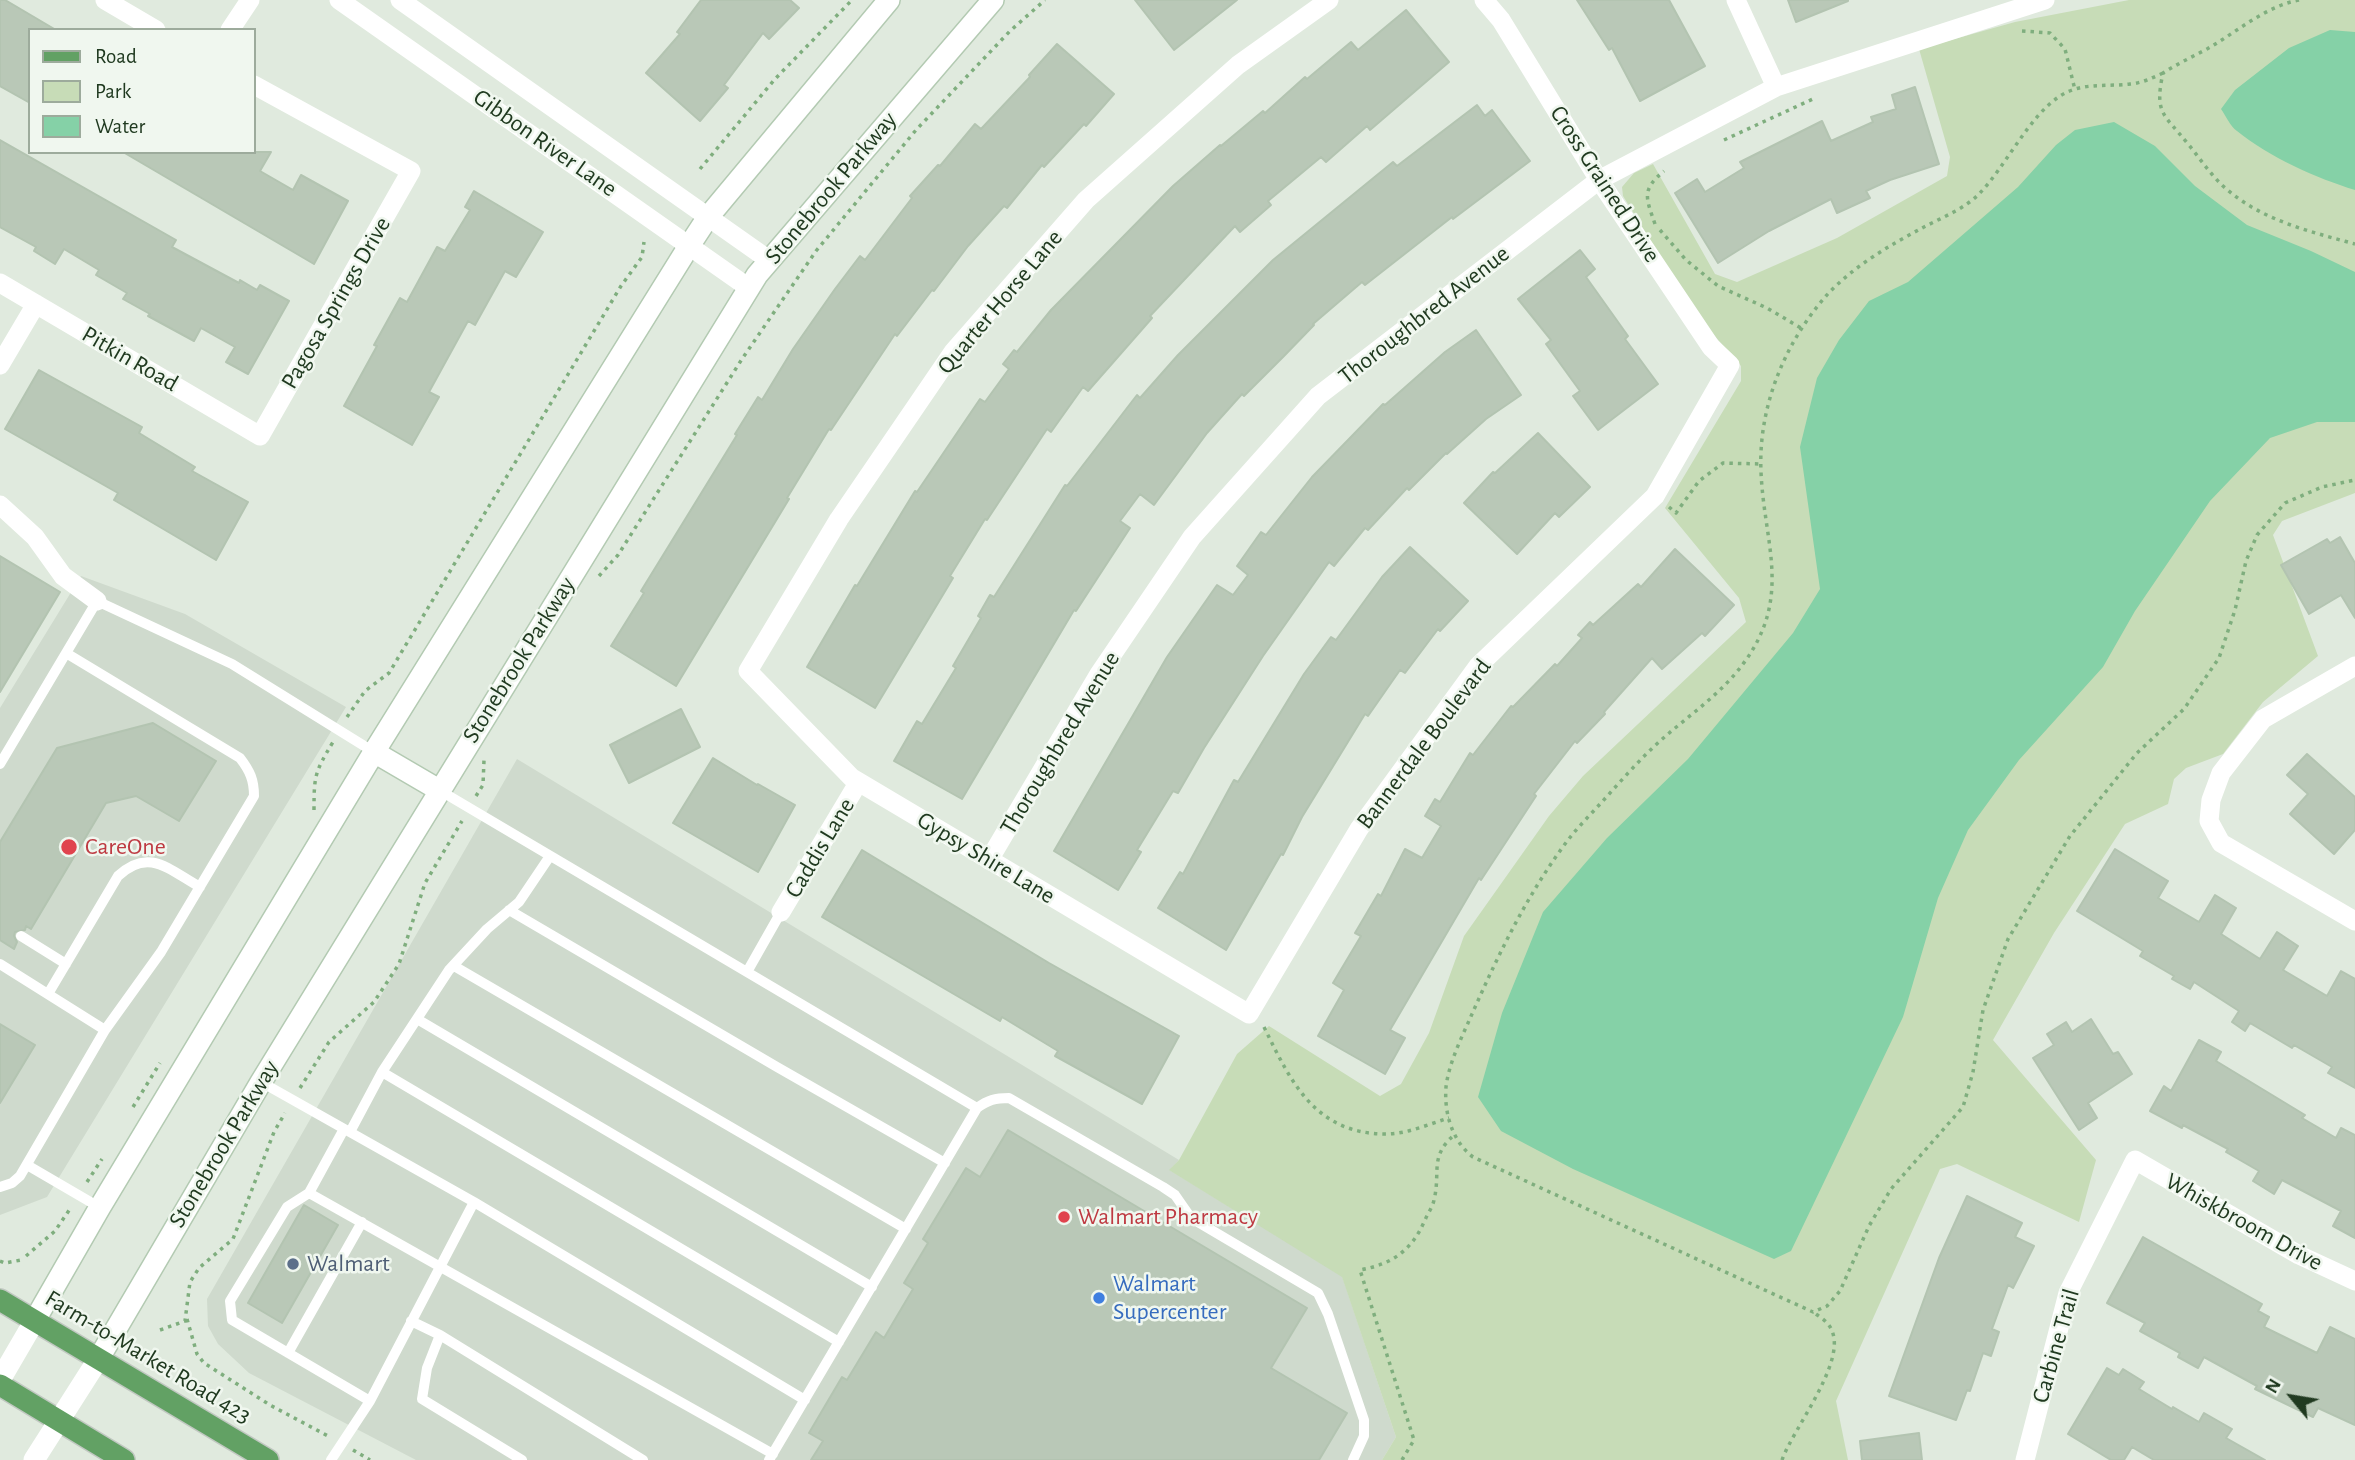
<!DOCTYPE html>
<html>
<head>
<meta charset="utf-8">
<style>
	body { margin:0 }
	#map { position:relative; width:2355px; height:1460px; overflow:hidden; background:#e0eade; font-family:"Alegreya Sans",sans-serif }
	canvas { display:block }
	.legend { position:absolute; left:28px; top:28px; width:228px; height:126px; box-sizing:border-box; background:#f0f7ef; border:2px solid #9dab9c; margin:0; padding:9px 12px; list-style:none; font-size:21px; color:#203a20 }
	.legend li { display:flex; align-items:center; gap:14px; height:35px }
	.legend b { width:35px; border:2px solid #9dab9c }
	.north { position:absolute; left:2257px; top:1362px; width:70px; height:70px; -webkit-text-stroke:5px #f0f7ef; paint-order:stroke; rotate:300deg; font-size:19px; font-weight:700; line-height:28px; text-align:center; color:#203a20 }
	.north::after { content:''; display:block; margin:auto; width:24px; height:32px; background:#203a20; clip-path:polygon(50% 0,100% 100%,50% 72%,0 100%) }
</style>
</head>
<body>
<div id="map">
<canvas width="2355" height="1460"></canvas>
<ul class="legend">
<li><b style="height:9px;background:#62a164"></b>Road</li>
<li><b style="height:19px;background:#c7dcb7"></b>Park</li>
<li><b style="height:19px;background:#85d1a7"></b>Water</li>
</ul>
<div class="north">N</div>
</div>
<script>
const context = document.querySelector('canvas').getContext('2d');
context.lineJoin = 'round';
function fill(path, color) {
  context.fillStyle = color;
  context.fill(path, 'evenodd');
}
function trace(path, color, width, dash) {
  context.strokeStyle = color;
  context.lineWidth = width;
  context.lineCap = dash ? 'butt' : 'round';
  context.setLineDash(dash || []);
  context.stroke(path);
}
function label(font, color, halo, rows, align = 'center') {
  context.font = font + ' "Alegreya Sans",sans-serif';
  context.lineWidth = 5;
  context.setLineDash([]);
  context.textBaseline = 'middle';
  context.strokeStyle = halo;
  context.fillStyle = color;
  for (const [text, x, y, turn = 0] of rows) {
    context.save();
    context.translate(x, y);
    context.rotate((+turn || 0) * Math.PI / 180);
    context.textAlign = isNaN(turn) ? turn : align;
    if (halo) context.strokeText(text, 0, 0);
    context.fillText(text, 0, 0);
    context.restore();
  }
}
fill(new Path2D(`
	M81,576l104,38 161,93 -299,490 -47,18v-507z
	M517,759l662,401 -9,10 172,106 54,161 -14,23h-966l-167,-87 -31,-29 -10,-18 -1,-27z`), '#cfdacd');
fill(new Path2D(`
	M2129,0h226v493l-73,28 -9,14 45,121 -55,46 -40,52 -37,14 -12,11 -6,25 -43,20 -71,109 -61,107 103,120 -17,62 -122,-58 -17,5 -104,232 12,59h-466l14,-23 -54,-160 -173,-107 10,-10 58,-106 32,-28 111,70 21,-12 28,-51 35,-97 85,-120 34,-40 163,-154 -7,-24 -74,-90 76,-127v-15l-43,-49 -75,-121 -1,-9 12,-14 19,-9 62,110 22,8 100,-44 110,-62 3,-19 -31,-108 96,-27z`), '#c7dcb7');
fill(new Path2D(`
	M2330,30l25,2v158c-39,-12 -86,-33 -118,-59 -7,-5 -11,-15 -16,-22l14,-19 54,-42z
	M2114,122l41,24 40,40 52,39 64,26 44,21v150h-38l-47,16 -60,63 -75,110 -32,56 -84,93 -51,70 -30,68 -35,119 -112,234 -17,8 -201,-90 -72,-38 -23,-34 24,-84 41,-101 64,-74 81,-79 105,-126 27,-44 -20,-142 17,-69 22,-38 30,-39 39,-19 110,-95 38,-42 19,-15z`), '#85d1a7');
const building = new Path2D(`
	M0,0h5l51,30h-26v73l-30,-17z
	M701,0h89l9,8 -30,31 -6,-6 -39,52 4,3 -28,33 -54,-48 34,-39 -3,-2z
	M1135,0h102l-63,50z
	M1577,0h92l36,66 -65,35 -28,-53 -3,2z
	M1788,0h60v1l-52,21z
	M1406,10l43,52 -79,68 -3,-4 -41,36 -5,-5 -53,44 3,4 -31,27 -5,-6 -85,90 2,2 -64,73 -5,-4 -32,45 -4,-3 -60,91 -2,-1 -35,57 3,2 -78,130 -68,-41 48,-82 2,1 58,-95 2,1 63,-93 5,3 24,-33 -6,-5 11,-14 3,2 34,-42 122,-124 47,-41 1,1 42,-35 2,2 40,-36 2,2 44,-37 7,8z
	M1057,44l57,50 -28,32 -2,-2 -40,43 -2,-2 -35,43 -3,-2 -36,40 -34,45 -2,-1 -35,46 -2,-2 -64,96 -2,-1 -42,69 2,1 -113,187 -65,-40 33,-53 -3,-2 96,-156 -2,-1 23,-37 4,3 31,-51 42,-60 25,-33 5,4 47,-62 -2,-2 28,-31 2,1 35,-42 6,5 49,-52 -1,-2z
	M1915,87l24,77 -49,16 -24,11 4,7 -33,15 -6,-14 -62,32 -51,32 -43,-70 22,-14 8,13 39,-24 -4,-6 82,-41 9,20 42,-19 -2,-5 25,-8 -4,-14z
	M1477,105l8,11 7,-6 38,51 -77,58 -1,-2 -87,68 -3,-3 -49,42 1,1 -30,31 -40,40 -2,-2 -35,39 -53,72 -14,-11 -20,27 10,7 -54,83 -2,-1 -112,189 -68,-38 23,-40 5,3 34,-56 -3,-2 28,-48 -3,-2 12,-21 4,2 71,-112 2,1 70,-91 3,3 38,-43 95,-95 120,-98 4,4z
	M0,140l176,100 -4,7 67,36 1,-3 17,10 3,-5 29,16 -41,73 -22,-12 9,-15 -34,-19 -7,13 -46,-25 2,-2 -27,-15 4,-6 -31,-18 3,-5 -35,-21 -9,15 -21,-13 2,-4 -36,-20z
	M123,152h148l-11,19 33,19 8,-15 47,26 -34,63z
	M474,191l69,41 -27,45 -11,-6 -30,54 -7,-4 -39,71 10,5 -27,48 -68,-39 33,-60 -3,-1 26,-47 7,4 30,-55 8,4 25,-41 -5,-3z
	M1580,250l15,19 -9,8 42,59 -3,3 33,45 -60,46 -25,-34 7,-5 -34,-47 5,-4 -33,-41z
	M1476,330l45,65 -35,24 -39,35 -1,-1 -37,37 -2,-2 -39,42 -3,-2 -31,38 -5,-4 -66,94 -59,92 -26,45 -5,-2 -36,59 4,2 -23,38 -64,-39 113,-194 50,-72 16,10 15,-20 -11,-9 24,-34 5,3 46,-58 71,-73 2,1 60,-53z
	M39,370l103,57 -3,6 56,34 -3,4 56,31 -32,58 -102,-60 4,-7 -113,-64z
	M1538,433l52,54 -31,30 -4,-4 -38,41 -53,-51 29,-31 2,1z
	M2340,537l15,26v55l-14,-23 -32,19 -28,-49 46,-26 3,4z
	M1410,547l58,54 -28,30 -2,-2 -33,44 -5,-3 -32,46 -3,-2 -63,103 -19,38 -2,-1 -55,96 -68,-42 22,-36 3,2 51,-94 4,2 66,-108 27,-37 5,3 46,-63z
	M1675,549l59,56 -29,31 -3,-3 -40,36 -10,-11 -48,54 1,2 -28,29 -2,-2 -41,53 2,2 -55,84 -2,-2 -89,152 15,8 -20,36 -67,-38 26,-46 -11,-7 28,-47 -6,-3 23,-39 3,2 24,-47 17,9 19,-32 -16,-10 10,-17 5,3 30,-49 3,2 38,-49 2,1 42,-43 2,2 25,-28 -4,-3 12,-13 3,3 45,-41 3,3z
	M0,556l60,36 -60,100z
	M681,709l19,38 -71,36 -19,-38z
	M153,723l63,38 -37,60 -43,-25 -30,7 -75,126 -5,-3 -1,4 -10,2 -1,4 3,6 -3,7 -14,-9v-98l57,-94z
	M2307,754l48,43v33l-21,24 -44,-40 18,-20 -21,-19z
	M713,758l44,27 1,-1 37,21 -37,67 -85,-49z
	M2115,849l53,32 -10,17 41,24 16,-27 21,13 -15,26 39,25 17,-27 21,14 -15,24 44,26 14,-25 14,8v109l-27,-15 4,-6 -38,-22 -2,3 -42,-25 -5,8 -13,-9 7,-11 -45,-29 -4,7 -18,-10 2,-3 -34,-20 3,-5 -66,-40z
	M862,850l187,113 130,73 -37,68 -87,-48 3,-5 -56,-34 -2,4 -178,-104z
	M2091,1019l22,35 5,-2 14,22 -44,29 9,15 -18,12 -46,-72 21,-13 -7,-11 19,-12 6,10z
	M0,1024l35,21 -35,58z
	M2199,1040l22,12 -5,9 89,54 -3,3 34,20 5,-10 14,7v103l-22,-12 8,-15 -59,-31 -8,14 -21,-13 6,-10 -33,-19 2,-3 -45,-24 -1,3 -32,-17 14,-25 7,5z
	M1008,1130l299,178 -36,60 76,45 -28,47h-508l12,-19 -14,-8 33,-56 5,3 29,-48 8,6 29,-49 -9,-6 24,-40 -5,-4 43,-71 14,9z
	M1967,1196l55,27 -7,14 19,9 -21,42 -5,-3 -16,44 7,3 -8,24 -8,-3 -13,38 -3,-1 -11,30 -67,-24 50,-138z
	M304,1205l34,20 -56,98 -34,-20z
	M2143,1237l119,67 -4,7 11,6 -5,10 53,26 13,-26 25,12v86l-37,-17 -5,9 -58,-28 2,-3 -53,-29 -6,11 -20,-11 2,-4 -40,-22 5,-8 -38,-20z
	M2107,1368l12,7 4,-6 21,13 -5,7 33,20 1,-2 26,15 5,-9 28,16 -6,9 39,22h-111l-22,-13 -8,13h-13l-43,-26z
	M1919,1433l3,27h-60l-2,-19z`);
fill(building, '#b9c8b7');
trace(building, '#b3c4b1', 2);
const secondary = new Path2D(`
	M374,752l65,38
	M35,1320l65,-113 274,-455 315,-506 19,-29 181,-217
	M99,1358l162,-276 496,-807 236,-275`);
const primary = new Path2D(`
	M0,1300l268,160
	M0,1385l124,75`);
trace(secondary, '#b3cab2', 24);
trace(primary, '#c1c8c1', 24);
trace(new Path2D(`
	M2299,0c-35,7 -62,32 -92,49 -15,8 -30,15 -44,24 -9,41 1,41 25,71 11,13 22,30 35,42 37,34 85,45 132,58
	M2022,31l28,2 15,16 10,41
	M2163,73c-11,5 -21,10 -33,11 -24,3 -49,-2 -70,12 -31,20 -54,70 -81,98 -15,15 -36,23 -55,33 -34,18 -72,40 -98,69 -42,48 -68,112 -65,176 3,72 32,125 -18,192 -22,30 -55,52 -83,77 -21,19 -40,41 -59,62 -11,12 -23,24 -33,37 -40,53 -69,113 -96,174 -10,23 -23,48 -26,73 -2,26 6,54 27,70l340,155 14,-6 13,-15 29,-65 22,-37 72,-82 10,-35 10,-62 25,-71 62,-103 67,-83 47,-44 35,-51 16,-48 11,-49 11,-26 28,-32 37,-16 33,-7
	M1724,140l91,-42
	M700,169l75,-90 77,-79
	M1655,224c-9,-26 -14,-34 9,-53
	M1660,230l26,30 32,26 49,22 34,20
	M1669,507l7,6 23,-32 24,-18 39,1
	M599,576l19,-21 124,-196 74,-108 100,-121 94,-99 35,-31
	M347,717l18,-26 24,-18 232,-387 21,-29 2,-15
	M476,796l7,-11 1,-25
	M314,810c0,-35 1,-38 19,-68
	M1264,1027c27,55 51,107 122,107 21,0 43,-10 63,-16
	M300,1088l29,-46 45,-40 25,-38 26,-81 37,-62
	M133,1107l27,-44
	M87,1182l15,-23
	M26,1256l29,-25 15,-22
	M0,1261l5,2 16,-3
	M187,1319l10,35 7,9 66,42 58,31
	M160,1330l25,-9 5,-39 9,-14 34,-29 41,-107 11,-19
	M353,1450l17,10
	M1402,1460l12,-20 -54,-170c33,-6 52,-20 65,-50 3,-7 8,-14 9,-20 7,-28 -5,-43 20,-65
	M1782,1460c11,-31 64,-97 50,-129 -3,-9 -12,-14 -19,-19`), '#7fae7e', 3.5, [3.5, 5]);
trace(new Path2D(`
	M0,764l97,-163 135,63 142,88
	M439,790l538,318
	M509,910l268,157 168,96
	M21,936l45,28
	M0,964l105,66
	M454,966l452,263
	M747,972l34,-60
	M48,994l70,-118c31,-29 51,-6 82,11
	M417,1019l455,268
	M382,1072l67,-102 38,-41 32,-27 31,-46
	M261,1082l213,120 -104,199 -39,59
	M344,1129l-35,64 -22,14 -57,94 2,19 138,81
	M350,1132l32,-60 457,270
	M27,1165l72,42
	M0,1187l12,-4 8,-7 85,-146 56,-78 93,-156c0,-16 -4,-25 -14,-38l-174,-105
	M309,1193l464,261
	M474,1202l331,198
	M411,1321l29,14 -13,33 -5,31 100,61
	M440,1335l203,125
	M288,1353l74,-131
	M769,1460l208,-352c11,-8 18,-10 32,-10l154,89 12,8 16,23 127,75 10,21 36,106v16l-11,24`), '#fff', 10);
trace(new Path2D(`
	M105,0l51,30
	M339,0l410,288
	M400,0l369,260
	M1329,0l-91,65 -152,135 -133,152 -114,167 -91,152 104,107 397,236 110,-185 119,-163 177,-170 75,-131 -19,-18 -112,-167 -98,-160 -17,-20
	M1736,0l40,87
	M230,30l20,-30
	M0,283l260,153 151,-265 -157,-86
	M0,365l36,-61
	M0,505l35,32 28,39 34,25
	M2355,666l-92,53 -42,54 -10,27 -2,21 12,22 134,78
	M989,860l110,-186 93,-137 126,-141 281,-216 177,-93 269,-87
	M781,912l77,-129
	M2025,1460l43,-167 67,-133 164,95 56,26`), '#fff', 19);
trace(new Path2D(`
	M0,1380l35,-60
	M34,1460l65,-102`), '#fff', 21);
trace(secondary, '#fff', 21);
trace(primary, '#62a164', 21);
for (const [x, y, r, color] of [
	[69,847,9,"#e0444e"],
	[1064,1217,7,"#e0444e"],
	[293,1264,7,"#5c6f8a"],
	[1099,1298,7,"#3f7fe0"]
]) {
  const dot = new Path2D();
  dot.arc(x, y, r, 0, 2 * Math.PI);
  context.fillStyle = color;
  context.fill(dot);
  trace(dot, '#f0f7ef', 2.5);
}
label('24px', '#203a20', '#f0f7ef', [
	["Gibbon River Lane",545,143,35],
	["Cross Grained Drive",1605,184,57],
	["Stonebrook Parkway",831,188,-50],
	["Quarter Horse Lane",1000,302,-50],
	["Pagosa Springs Drive",336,303,-60],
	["Thoroughbred Avenue",1424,315,-38],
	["Pitkin Road",130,359,30],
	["Stonebrook Parkway",519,660,-58],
	["Thoroughbred Avenue",1060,743,-59],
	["Bannerdale Boulevard",1424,744,-53],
	["Caddis Lane",820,848,-59],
	["Gypsy Shire Lane",986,858,31],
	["Stonebrook Parkway",224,1144,-59],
	["Whiskbroom Drive",2244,1222,29],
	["Carbine Trail",2056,1346,-74],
	["Farm-to-Market Road 423",148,1357,31]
]);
label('24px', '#be3a42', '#f0f7ef', [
	["CareOne",85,847],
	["Walmart Pharmacy",1078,1217]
], 'left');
label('24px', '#4e5e75', '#f0f7ef', [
	["Walmart",307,1264]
], 'left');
label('24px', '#366cbe', '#f0f7ef', [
	["Walmart",1113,1284],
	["Supercenter",1113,1312]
], 'left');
</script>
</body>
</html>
